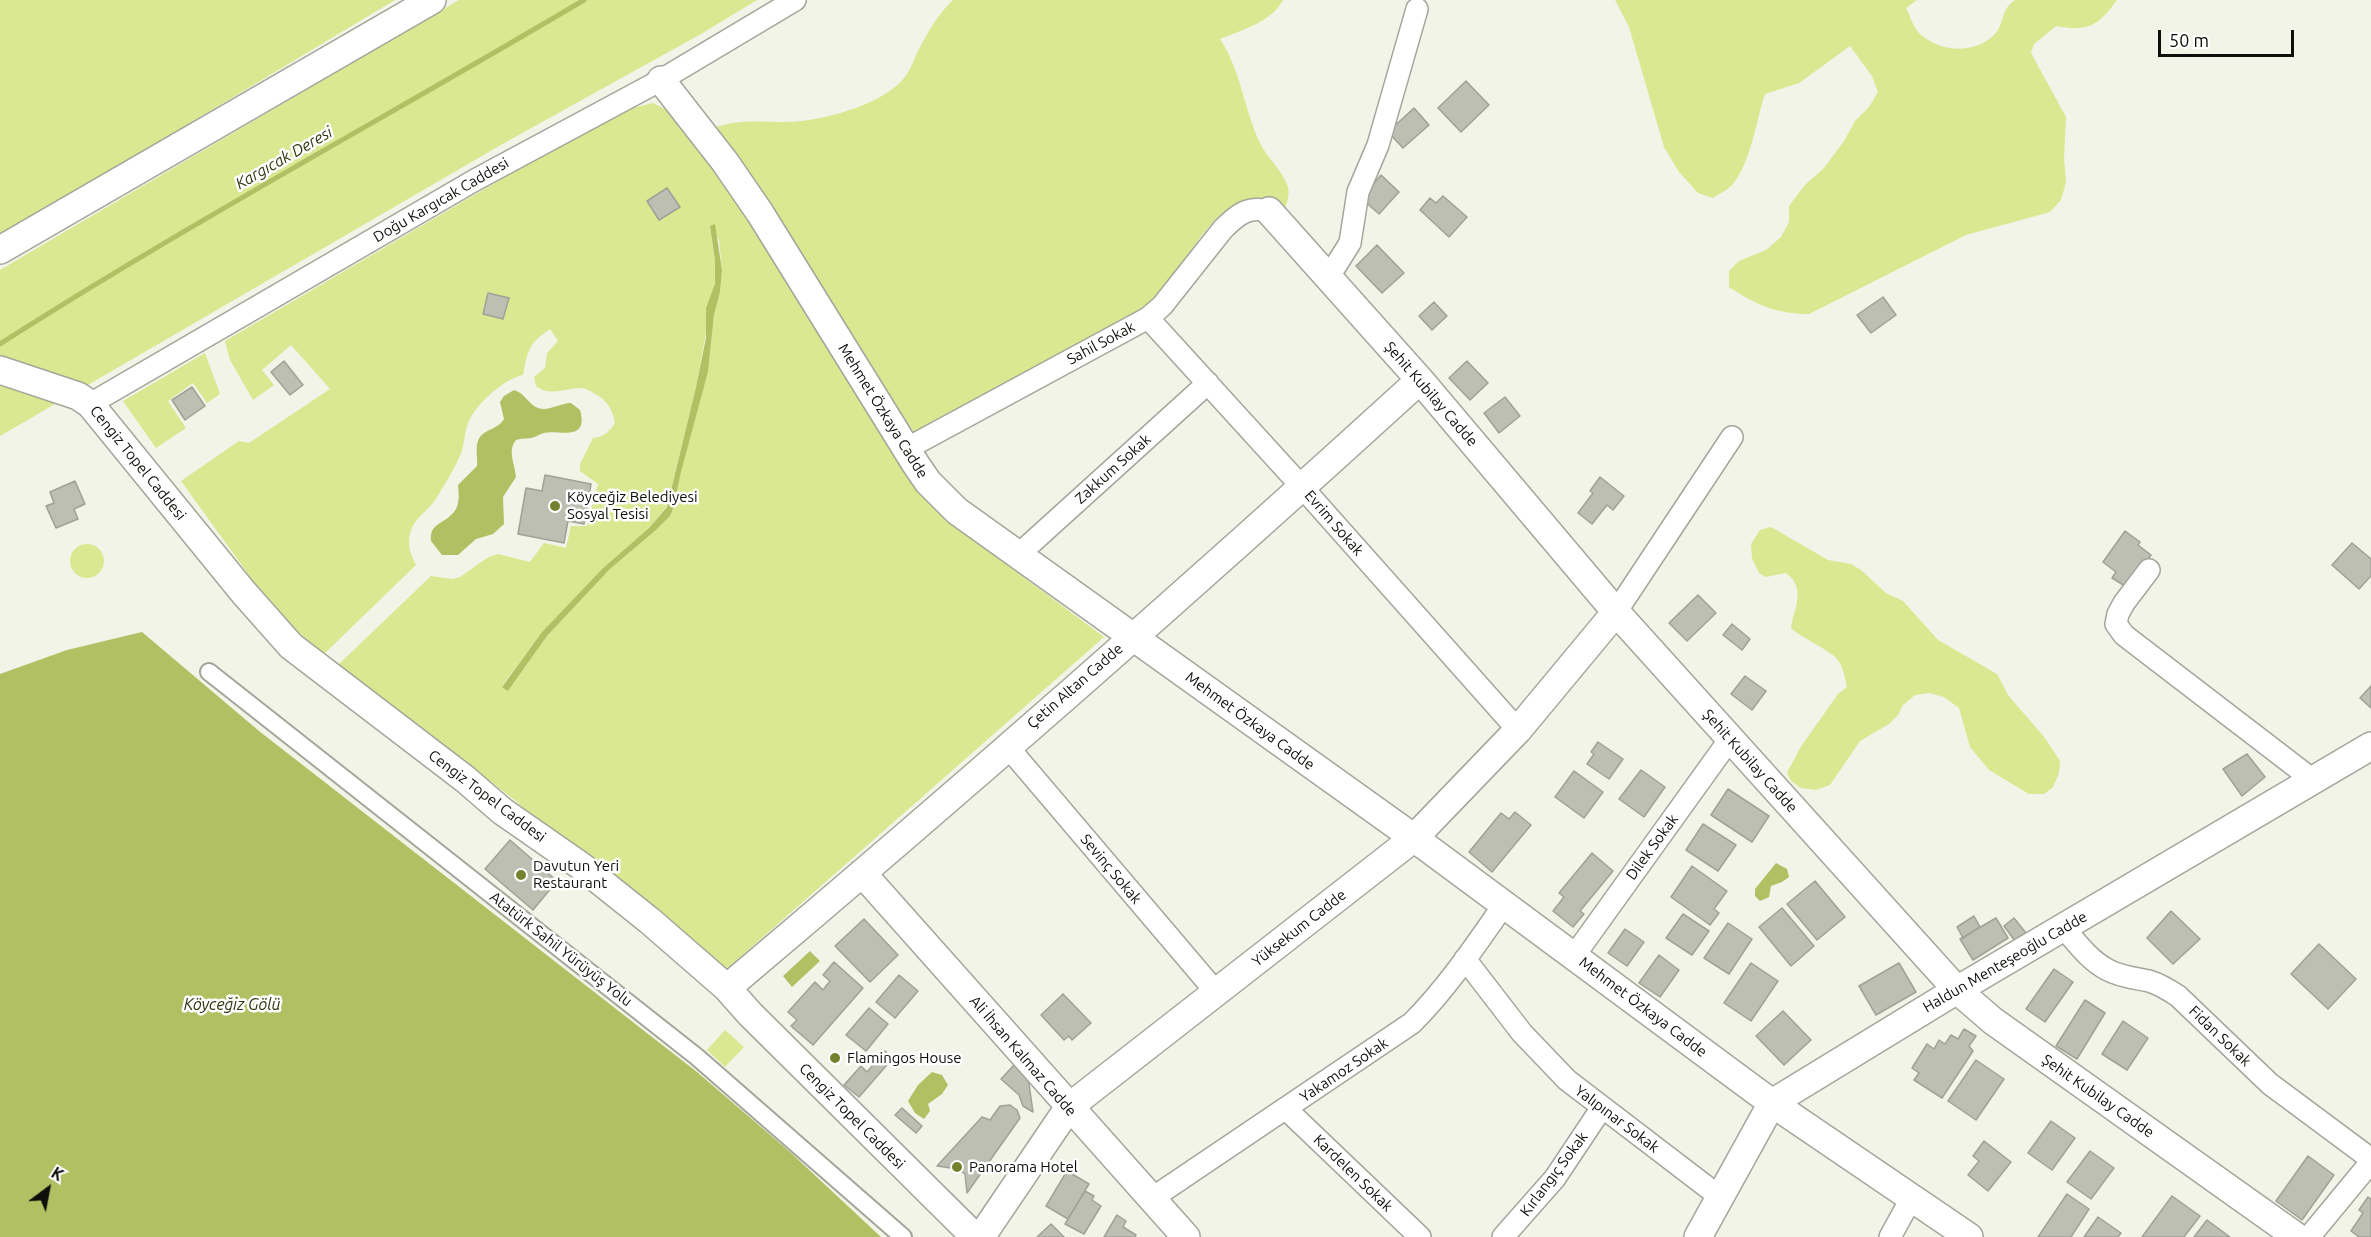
<!DOCTYPE html>
<html>
<head>
<meta charset="utf-8">
<style>
	body { margin:0 }
	#map { position:relative; width:2371px; height:1237px; overflow:hidden; background:#f1f4e7; font-family:Ubuntu,sans-serif }
	canvas { display:block }
	.north { position:absolute; left:18px; top:1159px; width:60px; height:60px; -webkit-text-stroke:4px #fff; paint-order:stroke; rotate:32deg; font-size:16px; font-weight:700; line-height:24px; text-align:center; color:#0e0e0a }
	.north::after { content:''; display:block; margin:auto; width:21px; height:27px; background:#0e0e0a; clip-path:polygon(50% 0,100% 100%,50% 72%,0 100%) }
	.scale { position:absolute; left:2158px; top:30px; width:136px; height:27px; box-sizing:border-box; border:3px solid #0e0e0a; border-top:0; padding-left:8px; font-size:18px; line-height:21px; white-space:nowrap; color:#0e0e0a; -webkit-text-stroke:4px #fff; paint-order:stroke }
</style>
</head>
<body>
<div id="map">
<canvas width="2371" height="1237"></canvas>
<div class="north">K</div>
<div class="scale">50 m</div>
</div>
<script>
const context = document.querySelector('canvas').getContext('2d');
context.lineJoin = 'round';
function fill(path, color) {
  context.fillStyle = color;
  context.fill(path, 'evenodd');
}
function trace(path, color, width, dash) {
  context.strokeStyle = color;
  context.lineWidth = width;
  context.lineCap = dash ? 'butt' : 'round';
  context.setLineDash(dash || []);
  context.stroke(path);
}
function label(font, color, halo, rows, align = 'center') {
  context.font = font + ' Ubuntu,sans-serif';
  context.lineWidth = 5;
  context.setLineDash([]);
  context.textBaseline = 'middle';
  context.strokeStyle = halo;
  context.fillStyle = color;
  for (const [text, x, y, turn = 0] of rows) {
    context.save();
    context.translate(x, y);
    context.rotate((+turn || 0) * Math.PI / 180);
    context.textAlign = isNaN(turn) ? turn : align;
    if (halo) context.strokeText(text, 0, 0);
    context.fillText(text, 0, 0);
    context.restore();
  }
}
fill(new Path2D(`
	M0,0h395l-395,237z
	M459,0h298l-56,34 -195,108 -506,294v-166z
	M953,0h330c-11,22 -42,30 -63,39 21,32 24,70 40,104 7,15 23,28 28,44 2,9 -2,19 -5,27 -7,-4 -16,-12 -24,-14 -44,-8 -78,74 -103,100 -4,5 -9,8 -14,12l-228,120 -204,-303c30,-10 43,-7 72,-7 35,0 86,-13 113,-35 12,-9 16,-20 22,-34 10,-19 20,-38 36,-53z
	M1615,0h302l-11,8c4,7 7,19 13,25 20,19 55,22 75,2 12,-12 5,-24 21,-35h102c-19,26 -29,32 -61,26l-22,18 -3,9 35,64 -2,40 2,25 -5,18 -11,12 -84,23 -157,79c-33,0 -52,-9 -80,-27v-16l10,-10 27,-11 15,-13 8,-15v-16l16,-21 19,-17 20,-27 11,-20 14,-14 9,-15 -6,-16 -22,-30 -51,37 -34,11c-10,30 -13,65 -32,90 -5,6 -13,9 -20,14l-15,-5 -19,-21 -15,-25 -35,-120z
	M653,103l14,7 28,24 248,378 33,30 128,95 -374,329 -16,9 -127,-106 -71,-68 -178,-136 93,-89 21,3 8,-2 27,-19 11,-4 32,8 14,-19 22,5 5,-22h16l11,-42 -18,-13v-7l13,-26c11,-1 16,-6 22,-15 -2,-11 -6,-20 -16,-27 -6,-3 -11,-7 -17,-8 -16,0 -32,9 -46,-2l-2,-9 11,-9 2,-15 11,-12 -8,-12c-22,15 -22,21 -27,46 -18,3 -47,29 -54,46 -5,10 -4,22 -8,32 -6,15 -16,31 -24,44 -8,14 -24,21 -27,37 -3,11 1,21 6,31l-92,89 -40,-34 -20,-24 -83,-115 58,-40 10,2 81,-54 -39,-44 -29,25 12,15 -21,15 -23,-40 -5,-19 391,-229zM710,226l9,14 3,30 -2,22 -6,23 -6,57 -27,99 -8,38 -3,7 -14,14 -46,39 -63,67 -38,54 -7,-4 40,-54 61,-64 46,-40 18,-22 29,-119 19,-103v-24z
	M205,353l15,41 -13,9 -14,-20 -25,18 18,27 -30,20 -33,-47z
	M1771,527l57,33 23,4 10,6 25,23 17,8 35,39 59,34 11,21 37,43 15,23 -1,12 -6,14 -9,7h-15l-40,-24 -19,-23 -11,-39 -15,-11 -15,-4 -14,2 -12,10 -5,10 -9,9 -29,17 -30,44 -14,5 -15,-2 -10,-7 -4,-8 13,-25 38,-54 9,-7c-2,-9 -4,-21 -10,-28 -6,-8 -35,-21 -46,-31 3,-21 16,-39 -5,-55l-20,4 -7,-4 -7,-15 -1,-14 9,-14z
	M70 561a17 17 0 1 1 34 0a17 17 0 1 1-34 0Z
	M725,1030l19,17 -19,20 -18,-17z`), '#d9e891');
fill(new Path2D(`
	M715,224l7,46 -2,22 -6,23 -6,57 -27,100 -8,37 -3,7 -14,14 -46,39 -63,67 -39,55 -6,-4 40,-55 61,-64 46,-40 18,-21 29,-120 10,-49v-30l9,-24v-24l-5,-34z
	M514,390c12,4 15,15 24,18 10,4 22,-5 33,-5l9,7c9,33 -22,19 -36,23 -4,1 -8,4 -13,5 -6,1 -9,0 -15,2 -9,11 -1,24 0,37l-13,20 1,27 -11,10 -17,5 -18,16h-16l-11,-14c-2,-18 13,-17 22,-28 7,-7 6,-19 5,-28l19,-19c1,-8 -2,-17 1,-25 4,-12 20,-11 26,-22l-4,-17 4,-6z
	M142,632l117,99 438,341 93,80 91,85h-881v-563l67,-24z
	M1776,863l11,6 2,8 -7,5 -11,4 -2,11 -9,4 -5,-5v-7z
	M810,951l10,10 -28,26 -9,-11z
	M932,1072l10,3 6,10 -6,9 -14,10 2,7 -6,8 -9,-6 -7,-12 10,-16z`), '#b1c063');
trace(new Path2D(`
	M0,344c191,-122 390,-229 584,-344`), '#b1c063', 5);
const building = new Path2D(`
	M1466,81l23,24 -28,27 -23,-24z
	M1414,108l15,17 -26,23 -15,-16z
	M1381,175l18,17 -20,22 -18,-16z
	M667,188l13,19 -21,13 -12,-19z
	M1443,196l24,21 -18,20 -29,-27 10,-12 6,5z
	M1377,245l27,28 -22,20 -26,-27z
	M488,293l21,5 -6,21 -20,-5z
	M1883,297l13,18 -25,18 -14,-18z
	M1434,302l13,14 -15,14 -13,-14z
	M284,361l19,24 -13,10 -19,-23z
	M1467,361l21,22 -18,17 -21,-22z
	M192,387l13,19 -20,14 -13,-20z
	M1505,397l15,19 -21,17 -15,-20z
	M545,475l46,9 -7,40 -16,-3 -4,22 -46,-9 8,-46 16,3z
	M1600,477l24,19 -11,14 -6,-5 -15,19 -14,-11 15,-20 -3,-2z
	M75,481l10,23 -11,5 4,10 -22,9 -10,-22 8,-3 -4,-11z
	M2125,531l15,11 -2,3 13,10 -23,33 -16,-10 4,-6 -13,-10z
	M2352,543l19,16v17l-12,13 -27,-24z
	M1698,595l18,18 -29,28 -18,-18z
	M1732,624l18,15 -8,11 -19,-15z
	M1745,676l21,15 -14,19 -21,-16z
	M2371,686v22l-11,-10z
	M1598,742l25,17 -14,20 -22,-15 7,-10 -3,-2z
	M2247,754l18,23 -23,19 -19,-27z
	M1641,770l24,17 -21,30 -25,-18z
	M1574,771l29,21 -19,26 -29,-21z
	M1728,789l41,27 -17,26 -41,-27z
	M1515,812l16,13 -39,47 -23,-20 32,-39 8,6z
	M1703,824l33,21 -18,26 -32,-21z
	M510,840l47,41 -24,29 -48,-41z
	M1592,853l21,18 -33,40 4,3 -11,13 -20,-16 11,-14 -5,-4z
	M1692,866l35,25 -13,18 5,4 -9,12 -39,-28z
	M1815,881l30,36 -28,23 -30,-36z
	M1782,908l32,38 -23,20 -32,-39z
	M2171,911l29,28 -27,25 -26,-26z
	M1683,914l26,17 -17,24 -26,-17z
	M1974,916l6,11 -17,11 -6,-11z
	M1996,918l12,20 -35,22 -13,-21z
	M2014,918l12,15 -11,8 -11,-15z
	M864,919l34,36 -28,27 -35,-36z
	M1728,923l24,16 -23,35 -25,-16z
	M1625,929l19,13 -17,24 -19,-13z
	M2319,944l37,35 -28,30 -37,-35z
	M1659,955l20,15 -19,27 -21,-14z
	M834,962l29,26 -50,57 -22,-19 6,-6 -9,-8 27,-30 8,8 7,-9 -7,-6z
	M1751,963l27,18 -27,40 -27,-18z
	M1899,963l17,29 -40,23 -17,-29z
	M2054,969l19,13 -28,40 -19,-13z
	M899,975l19,16 -23,27 -19,-16z
	M1063,994l28,29 -19,17 -3,-4 -5,4 -23,-25z
	M2085,1000l20,13 -28,46 -21,-13z
	M869,1008l19,16 -22,27 -20,-16z
	M1783,1011l28,29 -27,25 -28,-29z
	M2123,1021l25,17 -21,32 -25,-16z
	M1964,1029l12,7 -7,10 4,5 -31,47 -28,-18 5,-7 -7,-5 15,-24 7,5 5,-9 6,4 6,-9 7,4z
	M885,1051l8,7 -34,39 -15,-12 17,-19 6,6z
	M1976,1060l28,19 -28,41 -28,-19z
	M1014,1065l14,12 5,35 -10,-6 -4,-11 -18,-16z
	M1010,1105l7,5 3,8 -53,75 -2,-19 -7,-5 -21,-3 45,-49 8,3 10,-14z
	M902,1108l20,18 -6,7 -21,-18z
	M2051,1121l24,17 -23,32 -24,-17z
	M1984,1141l27,21 -23,29 -20,-16 11,-14 -6,-5z
	M2090,1151l24,17 -23,31 -24,-17z
	M2308,1156l26,19 -32,45 -26,-19z
	M1067,1171l22,13 -21,35 -22,-13z
	M1085,1191l9,5 -2,4 9,6 -17,28 -19,-10z
	M2067,1194l22,15 -18,28h-33z
	M2172,1196l28,20 -16,21h-42z
	M2368,1197l3,2v38h-12l-8,-6 12,-18 -4,-3z
	M1117,1215l9,6 -3,6 13,8 -1,2h-31z
	M2098,1217l23,16 -3,4h-34z
	M2207,1220l23,17h-36z
	M1051,1224l13,13h-27z`);
fill(building, '#bdbfb3');
trace(building, '#9fa296', 1.5);
const pedestrian = new Path2D(`
	M209,672l488,385 206,180`);
const minor = new Path2D(`
	M1328,278l22,-35 8,-51 20,-47 39,-136
	M1148,318l154,169 216,243
	M90,404l385,-224 186,-100 134,-80
	M906,449l242,-131 14,-12 61,-77c15,-15 25,-23 46,-18
	M1018,555l190,-172
	M2149,570l-25,33 -6,11 -2,10 8,11 189,145
	M1616,612l116,-175
	M1007,746l209,246
	M2064,928c13,15 26,33 44,42 13,7 27,8 41,11 10,3 20,9 29,15l92,88 101,75
	M1574,956l156,-217
	M1465,959l57,74 45,47 153,117
	M1286,1109l134,128
	M1151,1199l261,-176c35,-35 63,-77 91,-117
	M1503,1237l52,-59 46,-69
	M1890,1237l22,-40
	M2309,1237l62,-75`);
const tertiary = new Path2D(`
	M661,80l64,82 35,51 155,250 13,19 29,29 457,327 358,265 197,134
	M1269,211l151,169 196,232 341,378 36,31 304,216
	M0,250l432,-250
	M0,370l78,26 12,8 154,189 47,53 174,133 37,32 79,55 69,55 77,67 23,26 225,223
	M862,873l324,364
	M727,988c235,-198 466,-401 693,-608
	M981,1237l88,-130 345,-269 104,-108 98,-118
	M1698,1237l74,-134 185,-113 414,-244`);
trace(pedestrian, '#a3a69a', 20);
trace(minor, '#a3a69a', 24);
trace(tertiary, '#a3a69a', 30);
trace(pedestrian, '#fff', 16);
trace(minor, '#fff', 21);
trace(tertiary, '#fff', 27);
for (const [x, y, r, color] of [
	[555,506,6,"#75812e"],
	[521,875,6,"#75812e"],
	[835,1058,6,"#75812e"],
	[957,1167,6,"#75812e"]
]) {
  const dot = new Path2D();
  dot.arc(x, y, r, 0, 2 * Math.PI);
  context.fillStyle = color;
  context.fill(dot);
  trace(dot, '#fff', 2);
}
label('15px', '#0e0e0a', '#fff', [
	["Doğu Kargıcak Caddesi",441,200,-30],
	["Sahil Sokak",1101,343,-28],
	["Şehit Kubilay Cadde",1431,394,49],
	["Mehmet Özkaya Cadde",883,411,58],
	["Cengiz Topel Caddesi",138,463,51],
	["Zakkum Sokak",1113,469,-42],
	["Evrim Sokak",1334,523,49],
	["Çetin Altan Cadde",1075,686,-41],
	["Mehmet Özkaya Cadde",1250,721,36],
	["Şehit Kubilay Cadde",1750,761,48],
	["Cengiz Topel Caddesi",487,796,37],
	["Dilek Sokak",1652,847,-54],
	["Sevinç Sokak",1111,869,50],
	["Yüksekum Cadde",1299,928,-38],
	["Atatürk Sahil Yürüyüş Yolu",561,949,38],
	["Haldun Menteşeoğlu Cadde",2005,962,-30],
	["Mehmet Özkaya Cadde",1643,1007,37],
	["Fidan Sokak",2220,1036,44],
	["Ali İhsan Kalmaz Cadde",1023,1056,49],
	["Yakamoz Sokak",1344,1070,-34],
	["Şehit Kubilay Cadde",2098,1096,35],
	["Cengiz Topel Caddesi",852,1116,45],
	["Yalıpınar Sokak",1617,1119,37],
	["Kardelen Sokak",1353,1173,44],
	["Kırlangıç Sokak",1554,1174,-53]
]);
label('15px', '#0e0e0a', '#fff', [
	["Köyceğiz Belediyesi",567,497],
	["Sosyal Tesisi",567,514],
	["Davutun Yeri",533,866],
	["Restaurant",533,883],
	["Flamingos House",847,1058],
	["Panorama Hotel",969,1167]
], 'left');
label('italic 16px', '#2f350d', '#fff', [
	["Kargıcak Deresi",284,158,-30],
	["Köyceğiz Gölü",232,1005]
]);
</script>
</body>
</html>
